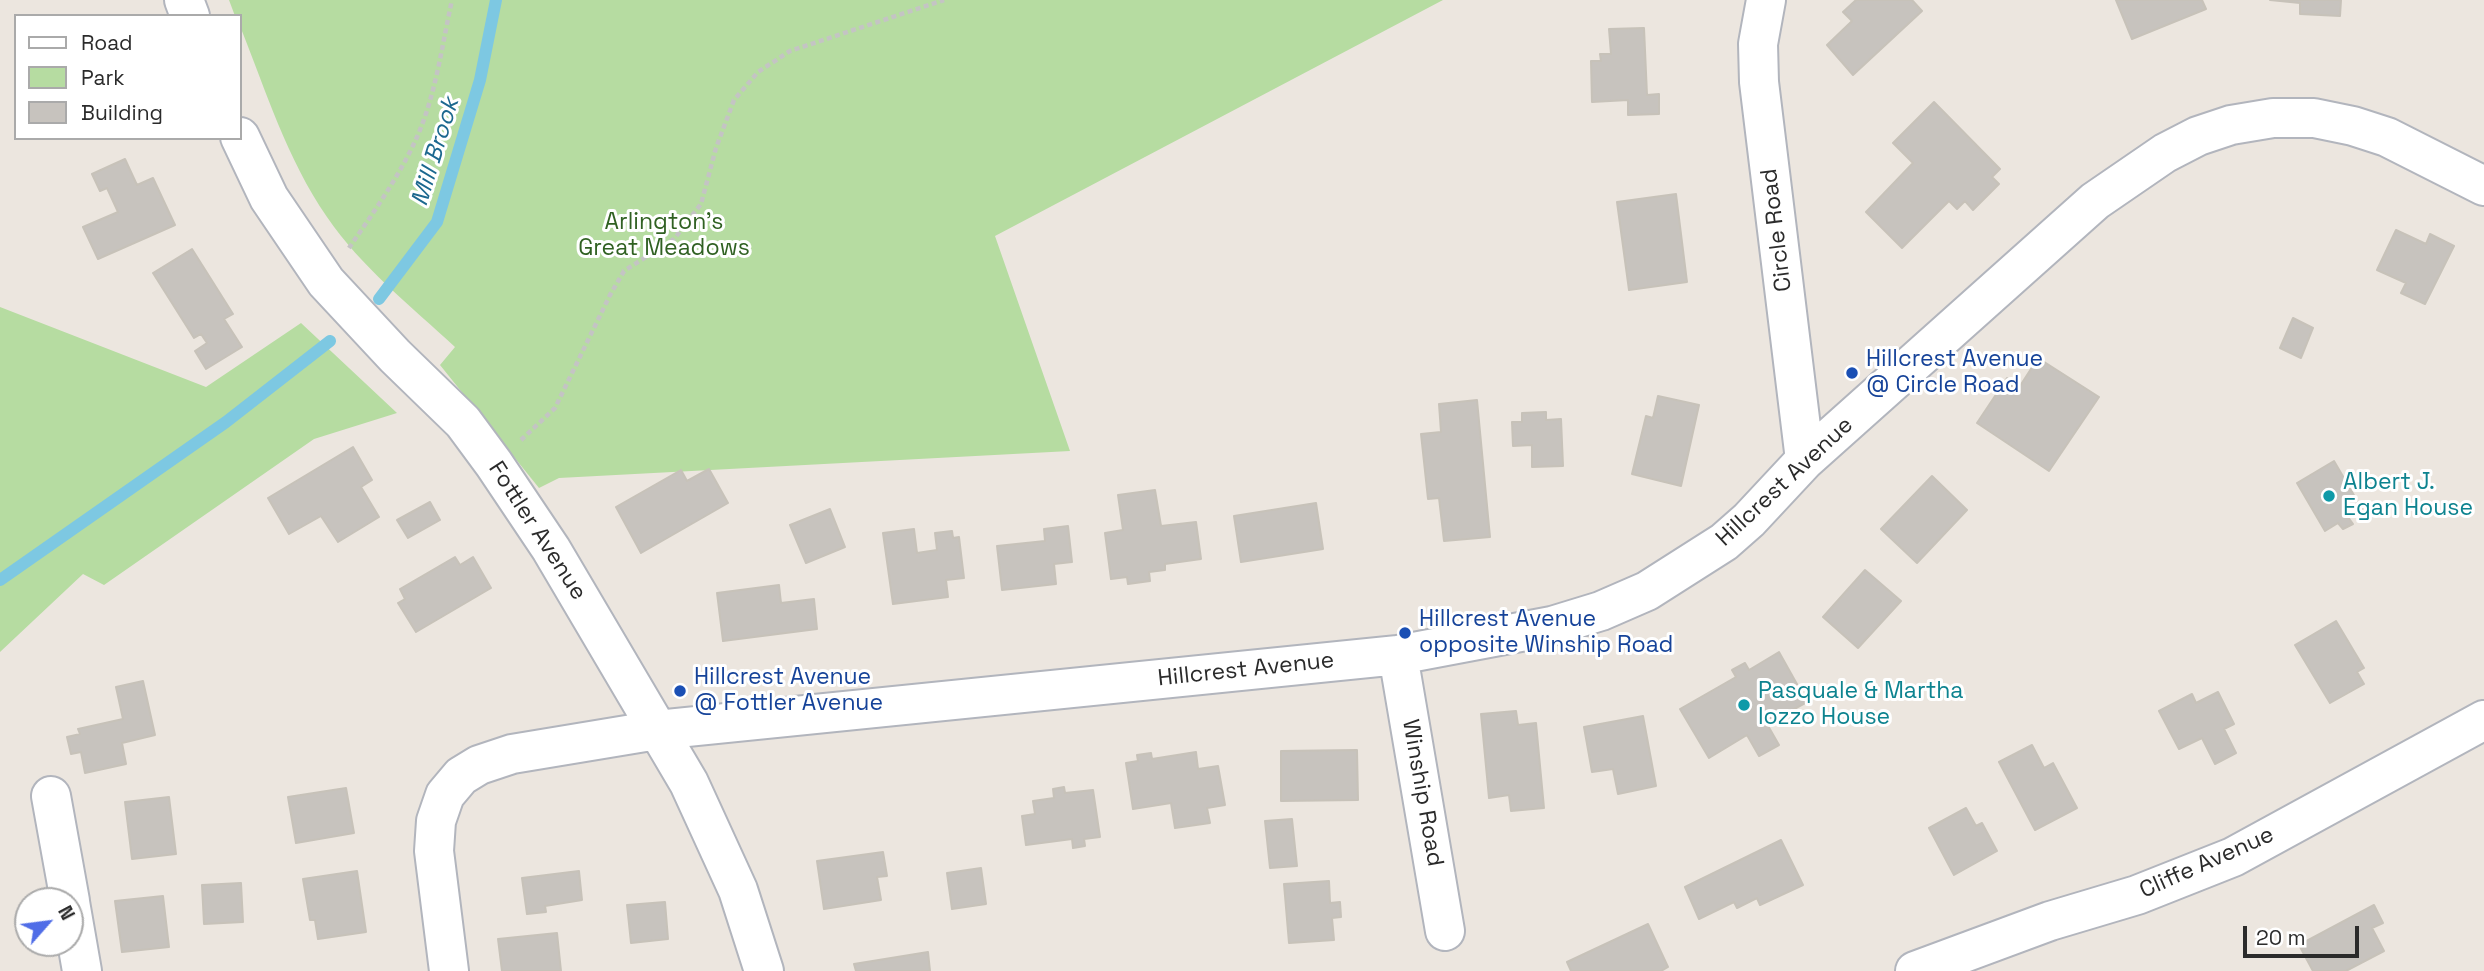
<!DOCTYPE html>
<html>
<head>
<meta charset="utf-8">
<style>
	body { margin:0 }
	#map { position:relative; width:2484px; height:971px; overflow:hidden; background:#ece6df; font-family:"Space Grotesk",sans-serif }
	canvas { display:block }
	.legend { position:absolute; left:14px; top:14px; width:228px; height:126px; box-sizing:border-box; background:#fff; border:2px solid #aaa; margin:0; padding:9px 12px; list-style:none; font-size:21px; color:#2b2b2b }
	.legend li { display:flex; align-items:center; gap:14px; height:35px }
	.legend b { width:35px; border:2px solid #aaa }
	.north { position:absolute; left:14px; top:887px; width:70px; height:70px; box-sizing:border-box; background:#fff; border:2px solid #aaa; border-radius:50%; rotate:62deg; font-size:19px; font-weight:700; line-height:28px; text-align:center; color:#2b2b2b }
	.north::after { content:''; display:block; margin:auto; width:24px; height:32px; background:#506de7; clip-path:polygon(50% 0,100% 100%,50% 72%,0 100%) }
	.scale { position:absolute; left:2243px; top:926px; width:116px; height:32px; box-sizing:border-box; border:4px solid #2b2b2b; border-top:0; padding-left:9px; font-size:21px; line-height:24px; white-space:nowrap; color:#2b2b2b; -webkit-text-stroke:5px #fff; paint-order:stroke }
</style>
</head>
<body>
<div id="map">
<canvas width="2484" height="971"></canvas>
<ul class="legend">
<li><b style="height:9px;background:#fff"></b>Road</li>
<li><b style="height:19px;background:#b6dca1"></b>Park</li>
<li><b style="height:19px;background:#c7c3be"></b>Building</li>
</ul>
<div class="north">N</div>
<div class="scale">20 m</div>
</div>
<script>
const context = document.querySelector('canvas').getContext('2d');
context.lineJoin = 'round';
function fill(path, color) {
  context.fillStyle = color;
  context.fill(path, 'evenodd');
}
function trace(path, color, width, dash) {
  context.strokeStyle = color;
  context.lineWidth = width;
  context.lineCap = dash ? 'butt' : 'round';
  context.setLineDash(dash || []);
  context.stroke(path);
}
function label(font, color, halo, rows, align = 'center') {
  context.font = font + ' "Space Grotesk",sans-serif';
  context.lineWidth = 6;
  context.setLineDash([]);
  context.textBaseline = 'middle';
  context.strokeStyle = halo;
  context.fillStyle = color;
  for (const [text, x, y, turn = 0] of rows) {
    context.save();
    context.translate(x, y);
    context.rotate((+turn || 0) * Math.PI / 180);
    context.textAlign = isNaN(turn) ? turn : align;
    if (halo) context.strokeText(text, 0, 0);
    context.fillText(text, 0, 0);
    context.restore();
  }
}
fill(new Path2D(`
	M229,0h1214l-448,236 75,215 -511,27 -20,10 -99,-123 15,-18c-44,-41 -94,-80 -128,-130 -40,-58 -61,-126 -87,-191v-10h-5z
	M0,307l206,80 95,-64 96,90 -83,26 -210,146 -21,-11 -83,78z`), '#b6dca1');
trace(new Path2D(`
	M379,299l58,-77 43,-142 16,-80
	M0,580l226,-158 104,-81`), '#7dc8e2', 12);
const building = new Path2D(`
	M1856,0h56l10,11 -69,64 -26,-30 25,-24 -9,-9z
	M2116,0h86l4,9 -74,30z
	M2270,0h71l-1,16 -40,-2v-11z
	M1644,28l3,67 12,-1v20l-31,1v-15l-36,2 -1,-41h10l-1,-7h11l-2,-25z
	M1934,102l66,67 -8,8 7,7 -26,26 -8,-9 -8,8 -8,-8 -47,47 -36,-36 47,-49 -20,-20z
	M125,159l12,26 16,-7 22,47 -77,34 -15,-32 35,-15 -11,-24 -7,3 -8,-17z
	M1676,194l11,88 -58,8 -12,-88z
	M2396,230l30,14 4,-10 24,12 -29,58 -24,-11 5,-10 -29,-13z
	M192,249l41,65 -9,5 18,28 -36,22 -11,-18 12,-8 -6,-9 -7,4 -41,-65z
	M2293,318l20,10 -12,30 -21,-10z
	M2038,358l61,39 -50,74 -72,-48 30,-45 13,8z
	M1658,396l41,9 -18,81 -49,-12 14,-58 7,2z
	M1477,400l13,137 -46,4 -5,-43 -11,1 -7,-65 20,-2 -2,-28z
	M1546,412v8l15,-1 2,47 -31,1v-22l-19,1 -1,-24h10v-9z
	M353,447l19,33 -11,7 18,30 -41,25 -17,-26 -32,18 -21,-36z
	M2334,461l28,48 -14,8 5,7 -10,5 -5,-6 -13,8 -28,-48z
	M709,469l19,34 -87,50 -25,-46 65,-37 6,11z
	M1932,476l35,34 -50,53 -36,-34z
	M1155,490l6,36 35,-4 5,37 -36,5v6l-16,2 1,9 -22,3 -1,-7 -16,2 -6,-46 18,-3 -5,-35z
	M430,502l10,18 -32,18 -11,-18z
	M1316,503l7,46 -82,13 -7,-46z
	M830,509l15,38 -39,16 -16,-38z
	M1068,526l4,36 -18,2 2,20 -54,6 -5,-44 48,-5 -1,-12z
	M914,529l3,24 20,-3 -2,-17 17,-2 1,7 6,-1 5,41 -18,2 2,17 -55,7 -10,-71z
	M455,557l5,8 13,-8 18,31 -75,44 -18,-29 7,-4 -5,-10z
	M1865,570l36,31 -43,47 -35,-31z
	M779,585l2,18 33,-4 3,30 -94,12 -6,-48z
	M2336,621l28,47 -7,4 7,12 -34,19 -35,-58z
	M1779,652l28,50 -40,22 12,21 -20,11 -12,-21 -38,23 -29,-49 56,-32 -4,-7 13,-7 4,7z
	M143,681l12,54 -33,8 4,21 -41,9 -4,-21 -10,2 -4,-17 13,-3 -2,-5 45,-10 -7,-32z
	M2218,692l16,32 -10,5 12,24 -21,11 -13,-26 -23,11 -20,-38 33,-17 4,9z
	M1516,711l2,14 18,-2 8,85 -33,3 -2,-16 -20,3 -8,-84z
	M1643,716l13,70 -38,8 -5,-25 -21,3 -8,-45z
	M2032,745l12,23 9,-5 24,45 -42,22 -36,-68z
	M1357,750l1,50 -77,1v-50z
	M1196,752l2,17 20,-3 7,39 -18,3 3,15 -35,5 -4,-25 -38,6 -7,-46 12,-2 -1,-6 14,-2 1,6z
	M1064,787l1,6 28,-3 7,47 -16,2 1,7 -12,2 -1,-9 -46,6 -4,-29 13,-2 -2,-13 21,-3 -1,-9z
	M346,788l8,45 -58,10 -8,-46z
	M169,797l7,57 -44,5 -7,-57z
	M1966,808l10,18 6,-3 15,28 -43,24 -25,-47z
	M1292,819l5,47 -27,2 -5,-47z
	M1781,840l22,45 -43,20 -3,-7 -20,10 -3,-6 -35,17 -14,-32z
	M883,852l4,24 -10,1 4,23 -57,9 -7,-48z
	M981,868l5,36 -34,5 -5,-36z
	M357,871l9,61 -48,7 -3,-19h-5l-7,-41z
	M579,871l3,29 -37,6 1,6 -19,2 -5,-36z
	M1329,881l1,22 10,-1 1,15 -9,1 2,22 -45,3 -5,-59z
	M241,883l2,39 -39,2 -2,-39z
	M163,896l6,51 -47,5 -7,-51z
	M665,902l3,37 -37,4 -4,-38z
	M2374,905l9,18 -11,5 12,23 -38,20h-33l-14,-26z
	M1648,924l20,43 -7,4h-90l-4,-9z
	M557,933l4,38h-59l-4,-32z
	M928,952l2,19h-74l-2,-7z`);
fill(building, '#c7c3be');
trace(building, '#c7c2b9', 2);
const minor = new Path2D(`
	M184,0l6,16
	M1766,0l-8,44 1,38 46,378
	M240,137l29,61 57,84 69,74 68,66 31,42 57,85 138,234 49,107 26,81
	M1398,655l47,276
	M51,796l19,105
	M70,902l12,69
	M449,971l-15,-120 2,-30 9,-26 16,-19 18,-11 33,-11 145,-24 741,-75 154,-29 49,-15 46,-20 77,-49 25,-22 56,-60 290,-259 70,-48 33,-17 33,-11 42,-7h41l39,8 34,11 97,49
	M1915,971l135,-50 87,-26 96,-38 251,-137`);
trace(minor, '#b2b5bd', 42);
trace(new Path2D(`
	M349,248c24,-35 50,-71 68,-111 19,-43 25,-92 35,-137
	M521,440l34,-32 55,-113 14,-24 50,-32 27,-35 15,-56 18,-48 24,-28 32,-21 154,-51`), '#c4c4c4', 4.5, [5, 3.5]);
trace(minor, '#fff', 38);
for (const [x, y, r, color] of [
	[1852,373,7,"#1a4fb4"],
	[2329,496,7,"#0f9aa8"],
	[1405,633,7,"#1a4fb4"],
	[680,691,7,"#1a4fb4"],
	[1744,705,7,"#0f9aa8"]
]) {
  const dot = new Path2D();
  dot.arc(x, y, r, 0, 2 * Math.PI);
  context.fillStyle = color;
  context.fill(dot);
  trace(dot, '#fff', 2.5);
}
label('23px', '#306122', '#fff', [
	["Arlington's",664,223],
	["Great Meadows",664,249]
]);
label('23px', '#2b2b2b', '#fff', [
	["Circle Road",1777,230,-97],
	["Hillcrest Avenue",1785,482,-43],
	["Fottler Avenue",537,531,57],
	["Hillcrest Avenue",1246,670,-6],
	["Winship Road",1422,793,80],
	["Cliffe Avenue",2207,863,-24]
]);
label('23px', '#164399', '#fff', [
	["Hillcrest Avenue",1866,360],
	["@ Circle Road",1866,386],
	["Hillcrest Avenue",1419,620],
	["opposite Winship Road",1419,646],
	["Hillcrest Avenue",694,678],
	["@ Fottler Avenue",694,704]
], 'left');
label('23px', '#0d838f', '#fff', [
	["Albert J.",2343,483],
	["Egan House",2343,509],
	["Pasquale & Martha",1758,692],
	["Iozzo House",1758,718]
], 'left');
label('italic 24px', '#1c688f', '#fff', [
	["Mill Brook",436,152,-73]
]);
</script>
</body>
</html>
